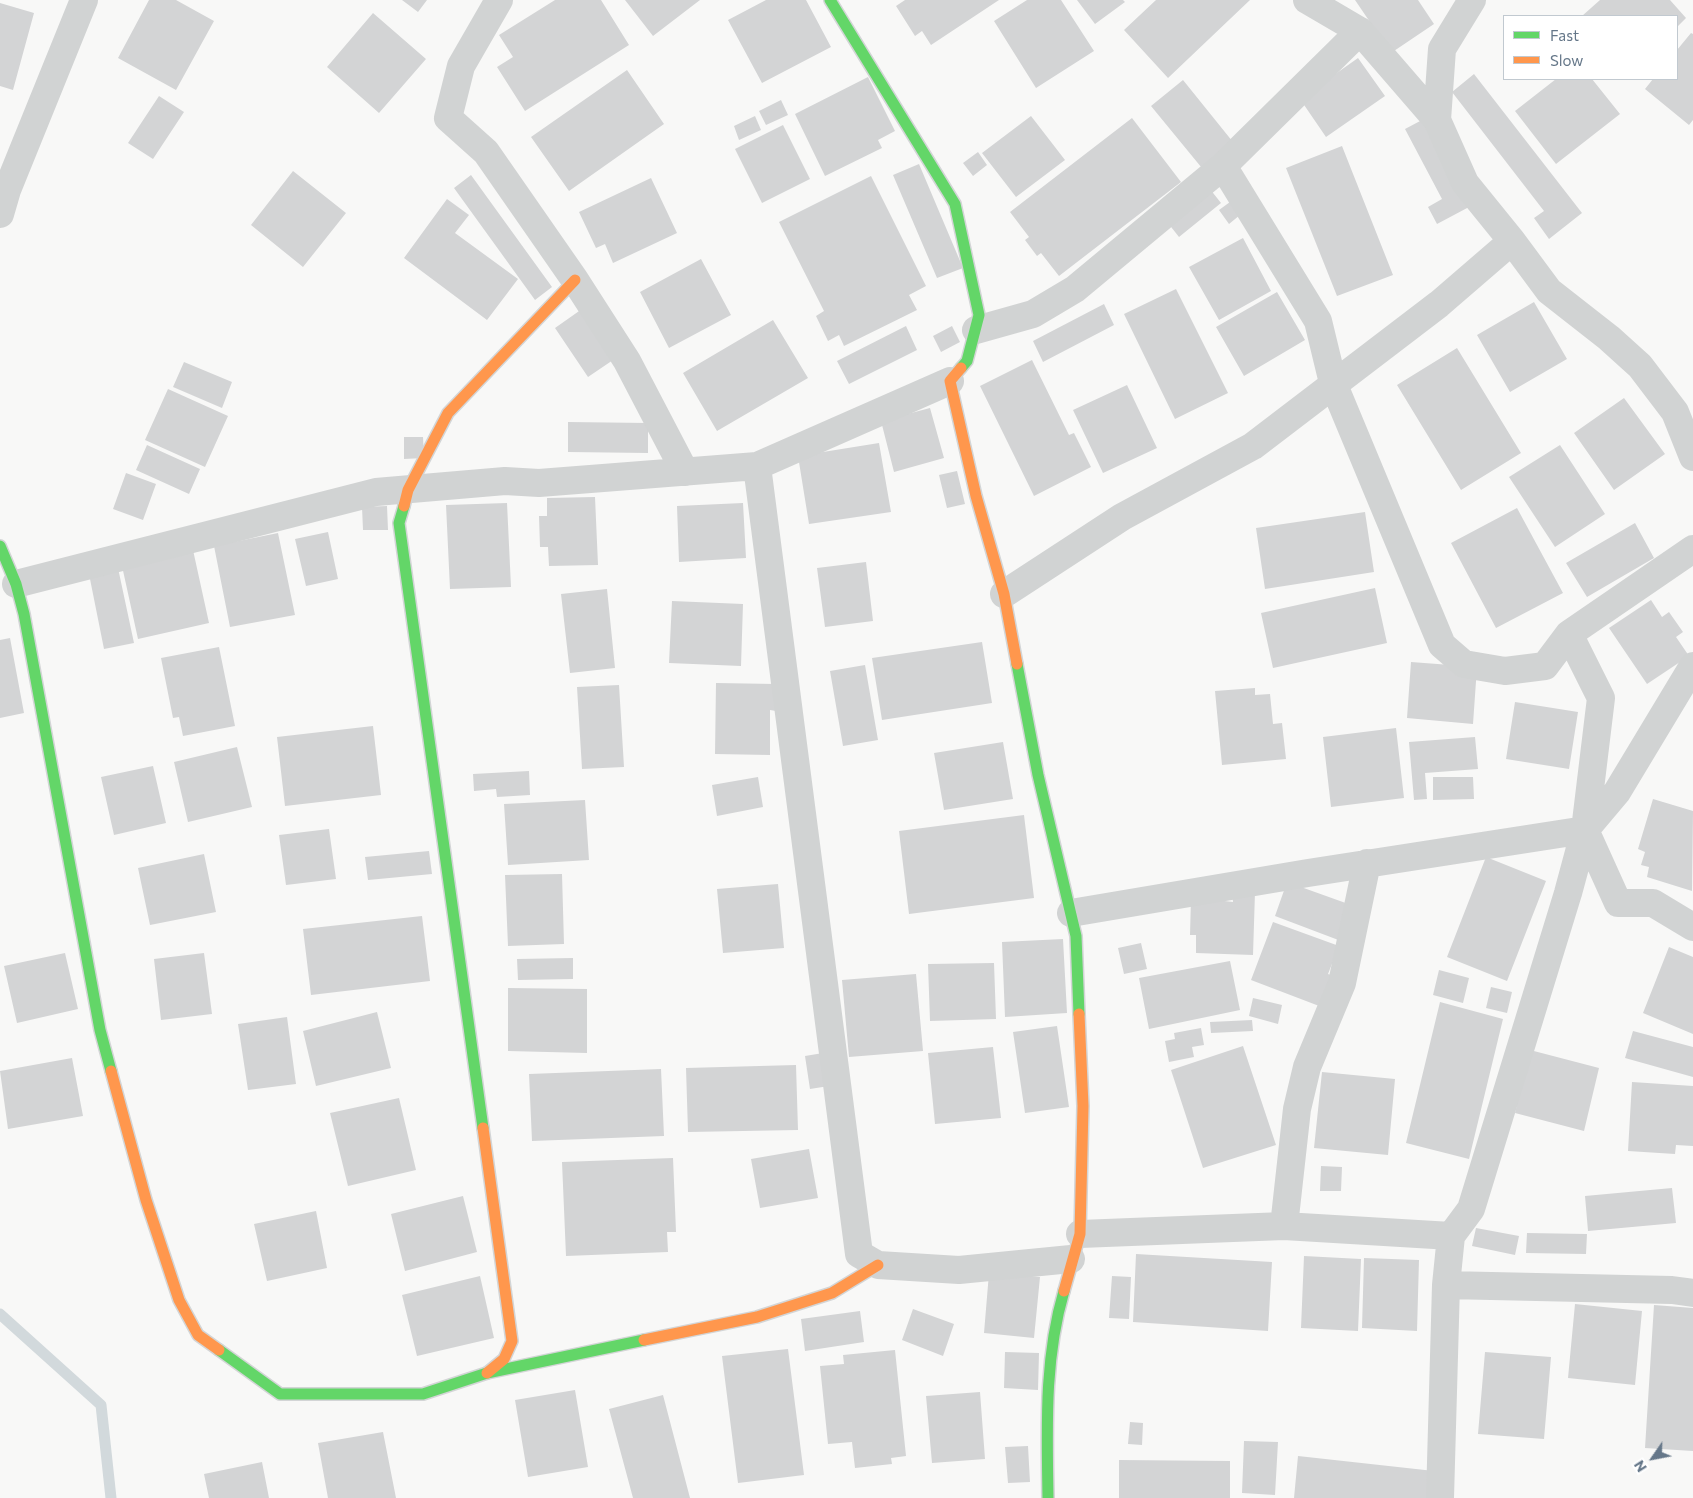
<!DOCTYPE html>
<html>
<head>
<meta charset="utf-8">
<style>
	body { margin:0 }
	#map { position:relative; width:1693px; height:1498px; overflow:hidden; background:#f8f8f7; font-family:Commissioner,sans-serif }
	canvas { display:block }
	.legend { position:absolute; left:1503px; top:15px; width:175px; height:65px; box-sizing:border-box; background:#fff; border:1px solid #c1c9d0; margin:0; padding:6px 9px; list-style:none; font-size:15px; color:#657789 }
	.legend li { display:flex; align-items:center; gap:10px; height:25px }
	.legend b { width:25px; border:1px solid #c1c9d0 }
	.north { position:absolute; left:1628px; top:1433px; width:50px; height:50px; -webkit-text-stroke:4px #fff; paint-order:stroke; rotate:237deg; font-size:14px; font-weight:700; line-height:20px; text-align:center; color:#657789 }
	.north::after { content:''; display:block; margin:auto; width:18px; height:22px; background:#657789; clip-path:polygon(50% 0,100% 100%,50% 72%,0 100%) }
</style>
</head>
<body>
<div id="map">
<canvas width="1693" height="1498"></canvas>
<ul class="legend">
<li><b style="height:6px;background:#63d668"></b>Fast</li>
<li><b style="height:6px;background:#ff974d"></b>Slow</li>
</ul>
<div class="north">N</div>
</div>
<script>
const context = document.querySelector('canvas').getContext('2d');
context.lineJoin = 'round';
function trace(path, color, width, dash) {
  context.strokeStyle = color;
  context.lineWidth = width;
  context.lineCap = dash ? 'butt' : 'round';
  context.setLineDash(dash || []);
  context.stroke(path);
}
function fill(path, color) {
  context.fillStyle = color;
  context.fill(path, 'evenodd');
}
trace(new Path2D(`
	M0,1314l101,91 10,93`), '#d2d9dc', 11);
fill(new Path2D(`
	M149,0h27l38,21 -38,69 -58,-32z
	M402,0h25l-9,12z
	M555,0h46l28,45 -104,66 -28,-44 16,-10 -14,-22z
	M625,0h75l-47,36z
	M766,0h40l25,47 -69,36 -34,-63z
	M905,0h94l-68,45 -9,-14 -7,5 -19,-30z
	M1027,0h34l33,51 -58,37 -42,-67z
	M1077,0h46l2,2 -30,22z
	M1156,0h94l-82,78 -44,-48z
	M1355,0h63l16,24 -43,29z
	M1600,0h70l16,18 -9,9v-11h-95z
	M0,3l34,10 -21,77 -13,-4z
	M373,13l53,46 -47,54 -52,-46z
	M1691,33l2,1v86l-4,5 -44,-36 8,-10h24v-29z
	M1358,58l27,38 -59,41 -26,-38z
	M627,70l37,54 -95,67 -38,-54z
	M1474,74l108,139 -33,26 -15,-21 10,-7 -92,-119z
	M868,77l27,54 -17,9 4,8 -57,28 -30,-62z
	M1556,79h36l28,35 -64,50 -41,-53z
	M1183,80l54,67 -31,26 -55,-67z
	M159,96l25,16 -31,47 -25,-16z
	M781,100l7,15 -22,10 -7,-14z
	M755,116l6,14 -22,10 -5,-14z
	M1031,116l34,44 -49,37 -34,-44z
	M1132,118l49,64 -122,94 -18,-23 -4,3 -12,-16 4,-3 -19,-25z
	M1422,120l47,87 -32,17 -9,-17 14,-8 -37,-70z
	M783,125l27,54 -48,24 -27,-54z
	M1342,146l51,129 -56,21 -51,-128z
	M978,152l9,13 -14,11 -10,-13z
	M919,164l44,104 -26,10 -44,-103z
	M293,171l53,42 -43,54 -52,-42z
	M471,175l81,112 -17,13 -81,-112z
	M871,176l55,110 -17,9 8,15 -73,36 -5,-11 -11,6 -12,-25 8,-5 -45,-89z
	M651,178l26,55 -64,30 -8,-19 -9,4 -17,-36z
	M1206,184l15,19 -42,34 -15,-19z
	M447,199l22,16 -14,18 63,46 -31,41 -83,-62z
	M1230,202l10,13 -11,9 -10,-14z
	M1243,238l28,53 -52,29 -30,-53z
	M701,259l30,56 -62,33 -29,-56z
	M1176,289l52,104 -53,26 -51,-105z
	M1277,292l28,48 -61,36 -28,-49z
	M1534,302l33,57 -57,33 -33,-57z
	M1104,304l10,21 -71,37 -10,-21z
	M582,309l34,49 -28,19 -33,-49z
	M773,320l35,58 -91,53 -34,-58z
	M906,326l11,24 -68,34 -12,-23z
	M952,326l8,16 -19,10 -8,-16z
	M1457,348l64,105 -60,37 -64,-105z
	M1032,360l37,75 5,-2 17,34 -57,29 -54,-110z
	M184,362l48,20 -10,26 -49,-21z
	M1127,385l30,63 -54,25 -30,-63z
	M168,389l60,27 -23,51 -60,-27z
	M1624,398l41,56 -51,36 -40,-57z
	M930,408l14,50 -50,14 -13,-51z
	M568,422l80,1v30l-80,-1z
	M404,437h19l1,21 -20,1z
	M879,443l12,69 -82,12 -11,-68z
	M147,445l53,24 -11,25 -53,-24z
	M1560,445l45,69 -50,33 -46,-70z
	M957,471l8,33 -18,4 -8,-33z
	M126,473l30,11 -13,36 -30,-11z
	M595,497l3,68 -49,1 -1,-19h-8l-1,-31h8v-18z
	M507,503l4,84 -61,2 -4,-84z
	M743,503l3,55 -67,4 -2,-56z
	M387,506l1,24h-25l-1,-23z
	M1517,508l46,85 -67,35 -45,-85z
	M1365,512l9,60 -109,17 -9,-61z
	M1635,523l19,35 -67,39 -21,-34z
	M328,532l10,47 -32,7 -11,-47z
	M278,533l17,82 -65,12 -16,-81z
	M193,550l16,73 -71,16 -16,-73z
	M866,562l7,59 -48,6 -8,-59z
	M118,568l16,75 -30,6 -15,-75z
	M1375,588l12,55 -114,25 -12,-55z
	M607,589l8,79 -45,5 -9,-79z
	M1651,600l11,17 7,-5 14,20 -7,5 13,19 -42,28 -38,-56z
	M672,601l71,3 -2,62 -72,-3z
	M10,638l14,75 -24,5v-78z
	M982,642l10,61 -110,17 -10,-62z
	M219,647l16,79 -52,10 -4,-19 -6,1 -12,-60z
	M1411,662l66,5 -4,57 -66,-6z
	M865,665l13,75 -35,6 -13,-75z
	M716,683l60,1v27l-6,-1v45l-55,-1z
	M619,685l5,82 -42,2 -5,-82z
	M1255,688v7l15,-1 3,30 9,-1 4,36 -64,6 -7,-74z
	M1515,702l63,10 -9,57 -63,-10z
	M373,726l8,69 -96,11 -8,-69z
	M1396,728l8,70 -73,9 -8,-70z
	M1475,737l3,32 -53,4 2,26 -13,1 -5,-58z
	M1003,742l10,57 -69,11 -10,-57z
	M237,747l15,60 -64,15 -14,-60z
	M153,766l13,57 -52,12 -13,-58z
	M529,771l1,24 -33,2 -1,-8 -22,2 -1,-17z
	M758,777l5,30 -46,9 -5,-31z
	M1433,777h40l1,22 -41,1z
	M1653,799l40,12 -1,80 -45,-14 2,-10 -8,-2 4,-13 -7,-3z
	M585,800l4,60 -81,5 -4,-61z
	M1024,815l10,83 -125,16 -10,-83z
	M329,829l7,50 -50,6 -7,-50z
	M429,851l3,23 -64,6 -3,-23z
	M204,854l12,58 -66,13 -12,-57z
	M1486,857l60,24 -39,100 -60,-24z
	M562,874l2,70 -56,2 -3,-71z
	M1287,882l67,24 -13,35 -66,-25z
	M778,884l6,64 -61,5 -6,-64z
	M1232,891l23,1 -2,63 -57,-2v-18h-6l1,-38 42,5z
	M422,916l8,65 -119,14 -8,-66z
	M1273,922l66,24 -11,28 10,4 -11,31 -76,-29z
	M1063,939l4,74 -62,4 -3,-75z
	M1141,943l6,26 -23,5 -6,-26z
	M1669,947l24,10v77l-50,-21z
	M65,953l13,56 -61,14 -13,-57z
	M204,953l8,61 -51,6 -7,-61z
	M573,958v21l-55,1 -1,-21z
	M1230,961l10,49 -91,19 -10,-51z
	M994,963l2,56 -66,2 -2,-57z
	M1439,970l30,8 -6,25 -30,-8z
	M916,974l7,77 -74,6 -7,-77z
	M1491,987l21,5 -5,21 -21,-5z
	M508,988l79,1v64l-79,-2z
	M1253,998l29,7 -4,19 -29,-8z
	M1440,1002l63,17 -34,140 -63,-16z
	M377,1012l14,56 -75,18 -13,-55z
	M287,1017l9,67 -48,6 -10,-66z
	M1252,1020l1,11 -42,2 -1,-11z
	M1057,1026l12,81 -44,6 -12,-81z
	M1201,1028l3,17 -12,2 2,10 -25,5 -4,-21 10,-2 -1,-6z
	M1633,1031l60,16v30l-68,-19z
	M1243,1046l33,99 -73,23 -32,-98z
	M993,1047l8,71 -66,6 -7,-71z
	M1530,1050l69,18 -15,63 -69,-18z
	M823,1053l6,33 -19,3 -5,-33z
	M72,1058l11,58 -75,13 -8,-58z
	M796,1065l2,65 -110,2 -2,-64z
	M661,1069l3,67 -132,5 -3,-67z
	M1322,1072l73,7 -7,76 -74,-7z
	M1632,1082l61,4v60l-17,-1 -1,9 -47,-3z
	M399,1098l17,72 -68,16 -18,-73z
	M809,1149l9,49 -58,10 -9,-49z
	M673,1158l3,74h-9l1,20 -102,4 -4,-94z
	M1321,1166l21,1 -1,24h-21z
	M1672,1188l4,35 -88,8 -3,-35z
	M463,1196l14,56 -72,19 -14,-57z
	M316,1211l11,57 -60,13 -13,-57z
	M1476,1228l43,8 -4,19 -43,-9z
	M1527,1233l60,1 -1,20 -60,-1z
	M1136,1254l136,8 -4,69 -135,-9z
	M1304,1256l57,3 -3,72 -57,-3z
	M1364,1258l55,2 -2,71 -55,-3z
	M989,1273l51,4 -6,61 -50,-5z
	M480,1276l14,62 -77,18 -15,-61z
	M1112,1276l19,1 -2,42 -20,-1z
	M1575,1304l67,7 -7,74 -67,-7z
	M1654,1305l39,3v143l-48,-3z
	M913,1309l41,15 -11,32 -41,-16z
	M860,1311l4,31 -59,9 -4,-32z
	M788,1349l16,126 -66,8 -16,-127z
	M895,1350l11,106 -15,2 1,6 -37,4 -3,-26 -24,2 -8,-78 24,-2 -1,-9z
	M1005,1352l34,1 -1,37 -34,-2z
	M1485,1352l66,5 -7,82 -66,-5z
	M575,1390l13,77 -60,10 -13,-77z
	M980,1392l5,67 -53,4 -6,-67z
	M663,1395l27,103h-57l-24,-89z
	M1130,1422l13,1 -1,22 -14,-1z
	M383,1432l13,66h-68l-10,-55z
	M1244,1441l34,1 -3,53 -33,-2z
	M1028,1446l2,36 -22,1 -3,-36z
	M1298,1456l136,15 -3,27h-137z
	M1119,1460l111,1v37h-111z
	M262,1462l7,36h-60l-5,-24z`), '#d3d4d5');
const fast = new Path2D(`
	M830,0l125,204 24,111 -12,46 -6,7
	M404,506l-5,17 84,605
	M0,546l16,38 8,30 76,416 11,41
	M1017,664l21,111 38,161 3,78
	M219,1350l61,44h143l64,-21 157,-33
	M1048,1498c-1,-70 -4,-139 16,-207`);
const slow = new Path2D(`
	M961,368l-11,13 26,115 28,98 13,70
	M404,506l4,-16 40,-77 127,-133
	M111,1071l35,129 33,100 19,35 21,15
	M483,1128l29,213 -8,18 -17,14
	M1064,1291l16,-57 3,-128 -4,-92
	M644,1340l113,-23 75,-24 46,-28`);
trace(fast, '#d3d5d6', 14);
trace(slow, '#d3d5d6', 14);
trace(new Path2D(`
	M499,0l-38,66 -13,52 38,34 89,128 52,81 58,111
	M1307,0l53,31 77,89
	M1360,31l-137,135 95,155 15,62 109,262 22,19 41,7 40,-5 24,-32 124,-85
	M0,214l7,-24 77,-190
	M1512,241l37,50 60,47 31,28 35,46 18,45
	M976,330l57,-16 42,-25 148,-123
	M757,466l102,788 19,11 81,5 112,-11
	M16,584l360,-92 129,-11 34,2 218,-17 193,-85
	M1004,594l118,-77 131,-71 186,-142 73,-63 -47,-58 -28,-63 5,-71 30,-49
	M1585,830l33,73h35l40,24
	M1071,913l237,-40 277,-43 32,-38 76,-126
	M1284,1226l13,-117 10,-42 35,-84 25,-120
	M1080,1234l204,-8 167,10
	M1446,1285l226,5 21,3
	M1440,1498l6,-213 5,-49 20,-27 97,-316 17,-63 16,-132 -32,-64`), '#d1d3d3', 28);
trace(fast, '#63d668', 11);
trace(slow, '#ff974d', 11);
</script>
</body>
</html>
